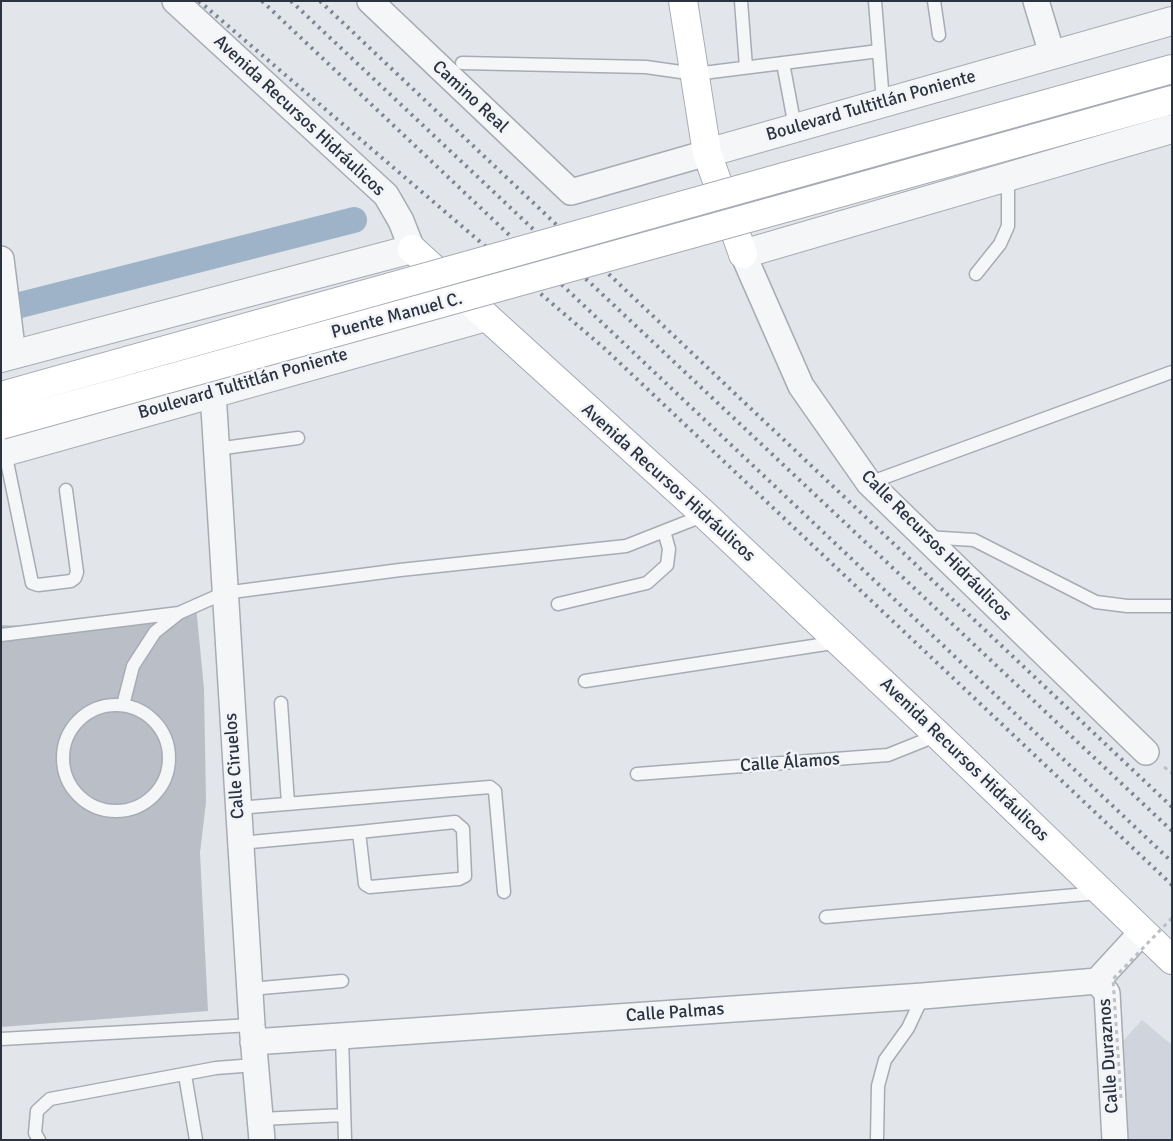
<!DOCTYPE html>
<html>
<head>
<meta charset="utf-8">
<style>
	body { margin:0 }
	#map { position:relative; width:1173px; height:1141px; overflow:hidden; background:#e2e5ea; font-family:Signika,sans-serif }
	canvas { display:block }
	.frame { position:absolute; inset:0; border:2px solid #2b3341; pointer-events:none }
</style>
</head>
<body>
<div id="map">
<canvas width="1173" height="1141"></canvas>
<div class="frame"></div>
</div>
<script>
const context = document.querySelector('canvas').getContext('2d');
context.lineJoin = 'round';
function fill(path, color) {
  context.fillStyle = color;
  context.fill(path, 'evenodd');
}
function trace(path, color, width, dash) {
  context.strokeStyle = color;
  context.lineWidth = width;
  context.lineCap = dash ? 'butt' : 'round';
  context.setLineDash(dash || []);
  context.stroke(path);
}
function label(font, color, halo, rows, align = 'center') {
  context.font = font + ' Signika,sans-serif';
  context.lineWidth = 5;
  context.setLineDash([]);
  context.textBaseline = 'middle';
  context.strokeStyle = halo;
  context.fillStyle = color;
  for (const [text, x, y, turn = 0] of rows) {
    context.save();
    context.translate(x, y);
    context.rotate((+turn || 0) * Math.PI / 180);
    context.textAlign = isNaN(turn) ? turn : align;
    if (halo) context.strokeText(text, 0, 0);
    context.fillText(text, 0, 0);
    context.restore();
  }
}
fill(new Path2D(`
	M1142,1020l30,25v95h-45l-5,-98z`), '#d0d4dc');
trace(new Path2D(`
	M1,310l353,-90`), '#9fb3c8', 26);
fill(new Path2D(`
	M196,606l8,83 2,113 -6,51 8,158 -207,16v-402l62,2z`), '#babec7');
const service = new Path2D(`
	M741,1l5,66
	M875,1l8,101
	M934,1l5,34
	M462,63l184,4 49,7 184,-23
	M783,63l12,64
	M976,274l24,-30 8,-18v-48
	M216,449l82,-11
	M5,452l27,131 6,2 33,-4 4,-3 2,-6 -11,-82
	M869,483l303,-111
	M926,537l48,3 122,62 31,4h45
	M558,604l89,-21 20,-18 2,-16 -5,-18
	M1,635l178,-22
	M585,681l254,-39
	M281,703l7,100
	M123,705l10,-39 22,-34 24,-19 45,-20 176,-23 226,-24 79,-31
	M63 758a53 53 0 1 1 106 0a53 53 0 1 1-106 0Z
	M637,774l251,-19 50,-20
	M238,808l252,-21 5,4 9,101
	M455,822l8,7 2,47 -6,3 -89,8 -5,-3 -6,-52z
	M240,843l119,-11
	M826,917l273,-24
	M250,989l92,-8
	M342,1036l3,104
	M1,1039l251,-14
	M185,1075l11,65
	M261,1119l83,-4
	M39,1140l-4,-7 2,-22 13,-12 166,-31 39,-3
	M877,1140l1,-54 7,-26 23,-32 15,-32`);
const minor = new Path2D(`
	M175,1l211,194 15,26 11,28
	M370,1l201,191 136,-39
	M1036,1l16,53
	M743,254l58,132 68,97 277,269
	M1,259l12,96
	M213,392l39,633 10,115
	M253,1042l670,-46 174,-15
	M1115,1140l-8,-147 -10,-12 45,-49`);
const tertiary = new Path2D(`
	M707,153l465,-132
	M743,254l429,-125
	M1,358l411,-109
	M1,453l485,-136`);
const secondary = new Path2D(`
	M683,1l24,152 36,101
	M784,177l388,-108
	M792,206l380,-106`);
const primary = new Path2D(`
	M412,249l293,266 233,220 234,225`);
trace(service, '#a7acb4', 15);
trace(minor, '#a7acb4', 28);
trace(tertiary, '#a7acb4', 30);
trace(secondary, '#a7acb4', 30);
trace(primary, '#a2a9b5', 30);
trace(new Path2D(`
	M1164,767l8,6`), '#bcbfc5', 3, [4, 4]);
trace(service, '#f5f6f8', 12);
trace(minor, '#f5f6f8', 25);
trace(tertiary, '#f5f6f8', 28);
trace(secondary, '#fff', 28);
trace(primary, '#fff', 28);
trace(new Path2D(`
	M199,1l405,347 568,537
	M262,1l910,861
	M291,1l881,830
	M320,1l852,806`), '#7c8593', 4, [2.5, 5]);
const secondaryBridge = new Path2D(`
	M1,396l783,-219
	M1,425l791,-219`);
trace(secondaryBridge, '#a7acb4', 30, []);
trace(new Path2D(`
	M1121,1098l-8,-119 59,-61`), '#bcbfc5', 3, [4, 4]);
trace(secondaryBridge, '#fff', 28);
label('18px', '#2b3341', '#f2f4f7', [
	["Camino Real",470,97,43],
	["Boulevard Tultitlán Poniente",871,106,-16],
	["Avenida Recursos Hidráulicos",299,116,43],
	["Puente Manuel C.",397,316,-15],
	["Boulevard Tultitlán Poniente",243,384,-16],
	["Avenida Recursos Hidráulicos",668,483,42],
	["Calle Recursos Hidráulicos",936,546,45],
	["Avenida Recursos Hidráulicos",964,760,44],
	["Calle Álamos",790,763,-4],
	["Calle Ciruelos",235,766,-94],
	["Calle Palmas",675,1013,-4],
	["Calle Duraznos",1109,1056,-94]
]);
</script>
</body>
</html>
